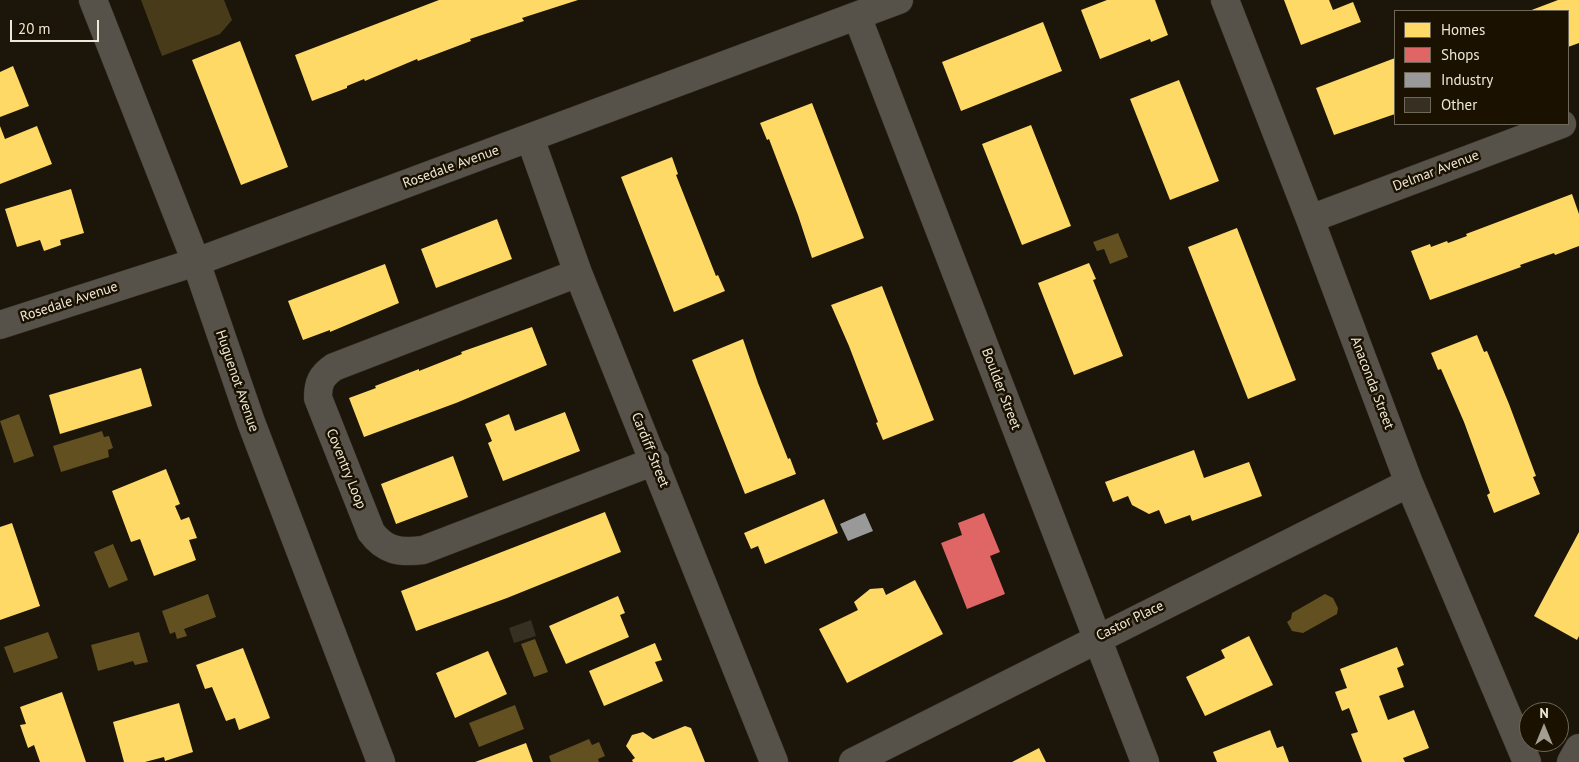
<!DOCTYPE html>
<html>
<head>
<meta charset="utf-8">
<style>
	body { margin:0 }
	#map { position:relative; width:1579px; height:762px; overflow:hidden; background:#1c160a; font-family:"PT Sans",sans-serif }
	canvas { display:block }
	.legend { position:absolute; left:1394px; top:10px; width:175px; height:115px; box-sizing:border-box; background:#1a1100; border:1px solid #6f6757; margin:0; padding:6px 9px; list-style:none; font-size:15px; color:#eee8d9 }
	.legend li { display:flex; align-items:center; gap:10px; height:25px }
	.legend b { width:25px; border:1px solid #6f6757 }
	.north { position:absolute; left:1519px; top:702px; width:50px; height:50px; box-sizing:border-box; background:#1a1100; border:1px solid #6f6757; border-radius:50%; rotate:0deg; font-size:14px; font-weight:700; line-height:20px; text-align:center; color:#eee8d9 }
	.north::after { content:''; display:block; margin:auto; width:18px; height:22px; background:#a49e91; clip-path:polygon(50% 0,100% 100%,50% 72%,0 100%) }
	.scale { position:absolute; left:10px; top:20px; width:89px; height:22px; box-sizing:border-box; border:2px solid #eee8d9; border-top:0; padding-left:6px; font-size:15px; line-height:18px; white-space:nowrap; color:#eee8d9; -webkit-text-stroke:4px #1a1100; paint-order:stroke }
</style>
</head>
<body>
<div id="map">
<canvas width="1579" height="762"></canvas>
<ul class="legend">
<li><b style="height:14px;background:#ffd966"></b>Homes</li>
<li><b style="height:14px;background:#e06666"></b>Shops</li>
<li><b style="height:14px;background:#999"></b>Industry</li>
<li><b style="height:14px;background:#363023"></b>Other</li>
</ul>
<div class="north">N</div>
<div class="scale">20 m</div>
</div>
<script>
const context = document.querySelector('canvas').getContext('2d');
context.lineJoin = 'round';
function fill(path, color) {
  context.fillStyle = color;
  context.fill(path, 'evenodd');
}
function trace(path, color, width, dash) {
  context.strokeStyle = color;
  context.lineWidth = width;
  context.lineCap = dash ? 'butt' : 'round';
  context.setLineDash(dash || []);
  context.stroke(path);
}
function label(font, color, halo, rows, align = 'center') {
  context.font = font + ' "PT Sans",sans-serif';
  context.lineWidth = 5;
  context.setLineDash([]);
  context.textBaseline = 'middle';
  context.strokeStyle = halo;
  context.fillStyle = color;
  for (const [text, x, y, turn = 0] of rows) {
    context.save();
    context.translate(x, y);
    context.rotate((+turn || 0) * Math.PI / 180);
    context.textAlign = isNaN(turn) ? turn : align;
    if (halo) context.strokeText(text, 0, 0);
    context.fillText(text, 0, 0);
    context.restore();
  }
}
fill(new Path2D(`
	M141,0h83l8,20 -12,14 -58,22z`), '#483b19');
fill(new Path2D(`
	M1118,233l10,24 -18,7 -6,-15 -7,2 -4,-9z
	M19,414l15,42 -20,7 -14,-42z
	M102,431l2,6 5,-1 4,12 -5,2 1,7 -48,15 -8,-26z
	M113,544l15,36 -19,8 -15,-36z
	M208,594l8,23 -32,12 3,7 -10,3 -2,-7 -5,2 -8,-23z
	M1325,594l8,4 5,10 -1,6 -34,19 -11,-2 -5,-9 4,-3 1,-6z
	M48,632l10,26 -44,15 -10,-26z
	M139,632l9,30 -13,3 -2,-4 -35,10 -7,-26z
	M535,639l13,33 -14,5 -13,-33z
	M515,705l9,24 -45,18 -10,-24z
	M589,739l3,6 7,-3 6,14 -7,3 1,3h-48l-2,-6z`), '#625021');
fill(new Path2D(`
	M439,0h139l-56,18 2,3 -54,18 1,2 -53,20 -1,-2 -52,22 -1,-2 -17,7v2l-35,13 -17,-46z
	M1107,0h48l13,35 -17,7 -1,-3 -50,20 -19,-49z
	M1284,0h45l4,10 20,-8 8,20 -60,23z
	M1558,0h21v43l-11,4v-36h-39z
	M1043,22l19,49 -101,40 -19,-49z
	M240,41l48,126 -47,18 -49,-125z
	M1395,58v56l-61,21 -18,-47z
	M13,66l16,40 -29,11v-45z
	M1179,80l40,101 -49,19 -40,-101z
	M812,103l52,135 -52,20 -14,-43 -29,-76 -2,1 -7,-17z
	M1031,125l40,101 -49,19 -40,-101z
	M0,126l5,13 32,-13 15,38 -52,20z
	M672,157l6,17 -2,1 40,101 2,-1 7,16 -51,21 -53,-135z
	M71,189l13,44 -24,7 1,5 -17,6 -4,-11 -23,7 -12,-38z
	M1572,194l7,20v32l-24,9 -1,-2 -34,12 1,2 -91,33 -19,-49 19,-7 1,3 16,-6 1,2 19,-7 -1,-2z
	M497,219l15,40 -76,29 -15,-39z
	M1237,228l59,152 -48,19 -60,-152z
	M1089,263l7,16 -3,1 30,76 -49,19 -36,-92z
	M385,264l14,39 -69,29v-2l-27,10 -15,-39z
	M882,286l52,134 -51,20 -7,-17 2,-1 -29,-76 -18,-41z
	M532,327l15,38 -91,38 -92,34 -15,-39 27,-10 -1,-2 44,-17v2l43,-17 -1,-2z
	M1477,335l7,17 3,-1 22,53 27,72 -3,1 7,17 -46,19 -7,-18 3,-2 -26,-71 -23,-53 -3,1 -7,-17z
	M743,339l15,44 30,76 2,-1 6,16 -51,20 -53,-134z
	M141,368l11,38 -92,28 -11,-39z
	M565,412l15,39 -77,30 -15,-38 4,-2 -7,-17 24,-10 6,17z
	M1194,450l10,28 45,-16 13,34 -70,25 -2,-6 -25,9 -6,-14 -10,4 -17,-9 -4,-9 -15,6 -8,-20z
	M453,456l15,41 -72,27 -15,-40z
	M166,469l14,35 -5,2 6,14 8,-3 8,21 -8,2 7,20 -42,16 -14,-37 -9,3 -19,-51z
	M824,499l14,34 -73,31 -7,-18 -7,3 -7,-16z
	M605,512l16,40 -114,46 -91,33 -15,-40z
	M12,523l28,83 -40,14v-93z
	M1579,532v104l-2,4 -43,-24z
	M915,580l28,54 -96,49 -28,-54 39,-19 -4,-8 16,-13 13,-1 3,7z
	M618,596l7,17 -5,2 9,22 -63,27 -17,-38z
	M1249,636l24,49 -68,31 -19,-39 39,-19 -4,-8z
	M655,643l7,17 -7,2 8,19 -59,25 -15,-35z
	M1397,647l7,18 -7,3 7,19 -25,9 9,24 26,-10 15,38 -26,10 2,4h-43l-11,-28 7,-2 -9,-24 -7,3 -7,-19 12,-4 -7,-19z
	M243,648l27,70 -31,12 -4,-12 -9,3 -14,-34 -7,2 -9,-24z
	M488,651l19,43 -52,24 -19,-45z
	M62,692l24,70h-46l-6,-17 -6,3 -8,-23 6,-1 -6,-17z
	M179,703l14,49 -28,9 -1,-4 -19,5h-21l-11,-40z
	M685,726l6,2 14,34h-72l-1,-2 3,-2 -9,-12 6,-11 11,-3 10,7z
	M1270,730l7,18 6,-2 6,16h-72l-4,-10z
	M526,743l7,19h-58z
	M1039,748l7,14h-34z`), '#ffd966');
fill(new Path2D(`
	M984,513l16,39 -10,4 15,38 -38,15 -26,-66 21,-8 -4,-12z`), '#e06666');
fill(new Path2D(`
	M865,513l8,18 -25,10 -8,-17z`), '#999');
fill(new Path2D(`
	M531,620l5,16 -22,7 -5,-15z`), '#363023');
const minor = new Path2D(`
	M1225,0l85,219 99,264 118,279
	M857,16l288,746
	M530,138l48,135 196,489
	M1310,219l252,-95
	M578,273l-244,94c-13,9 -16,16 -16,31l53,134c14,19 29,21 52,18l232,-89
	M0,325l196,-63 703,-262
	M853,762l556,-279
	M1571,762l8,-14`);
const tertiary = new Path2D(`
	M93,0l103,262 55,160 130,340`);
trace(minor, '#343029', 29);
trace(tertiary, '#343029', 29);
trace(minor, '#575249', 28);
trace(tertiary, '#575249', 28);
label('14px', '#eee8d9', '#1a1100', [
	["Rosedale Avenue",451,167,-20],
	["Delmar Avenue",1436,171,-21],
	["Rosedale Avenue",69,302,-18],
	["Huguenot Avenue",237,381,71],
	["Anaconda Street",1372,383,69],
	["Boulder Street",1001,389,69],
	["Cardiff Street",650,450,68],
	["Coventry Loop",346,469,68],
	["Castor Place",1130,621,-26]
]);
</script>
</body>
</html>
